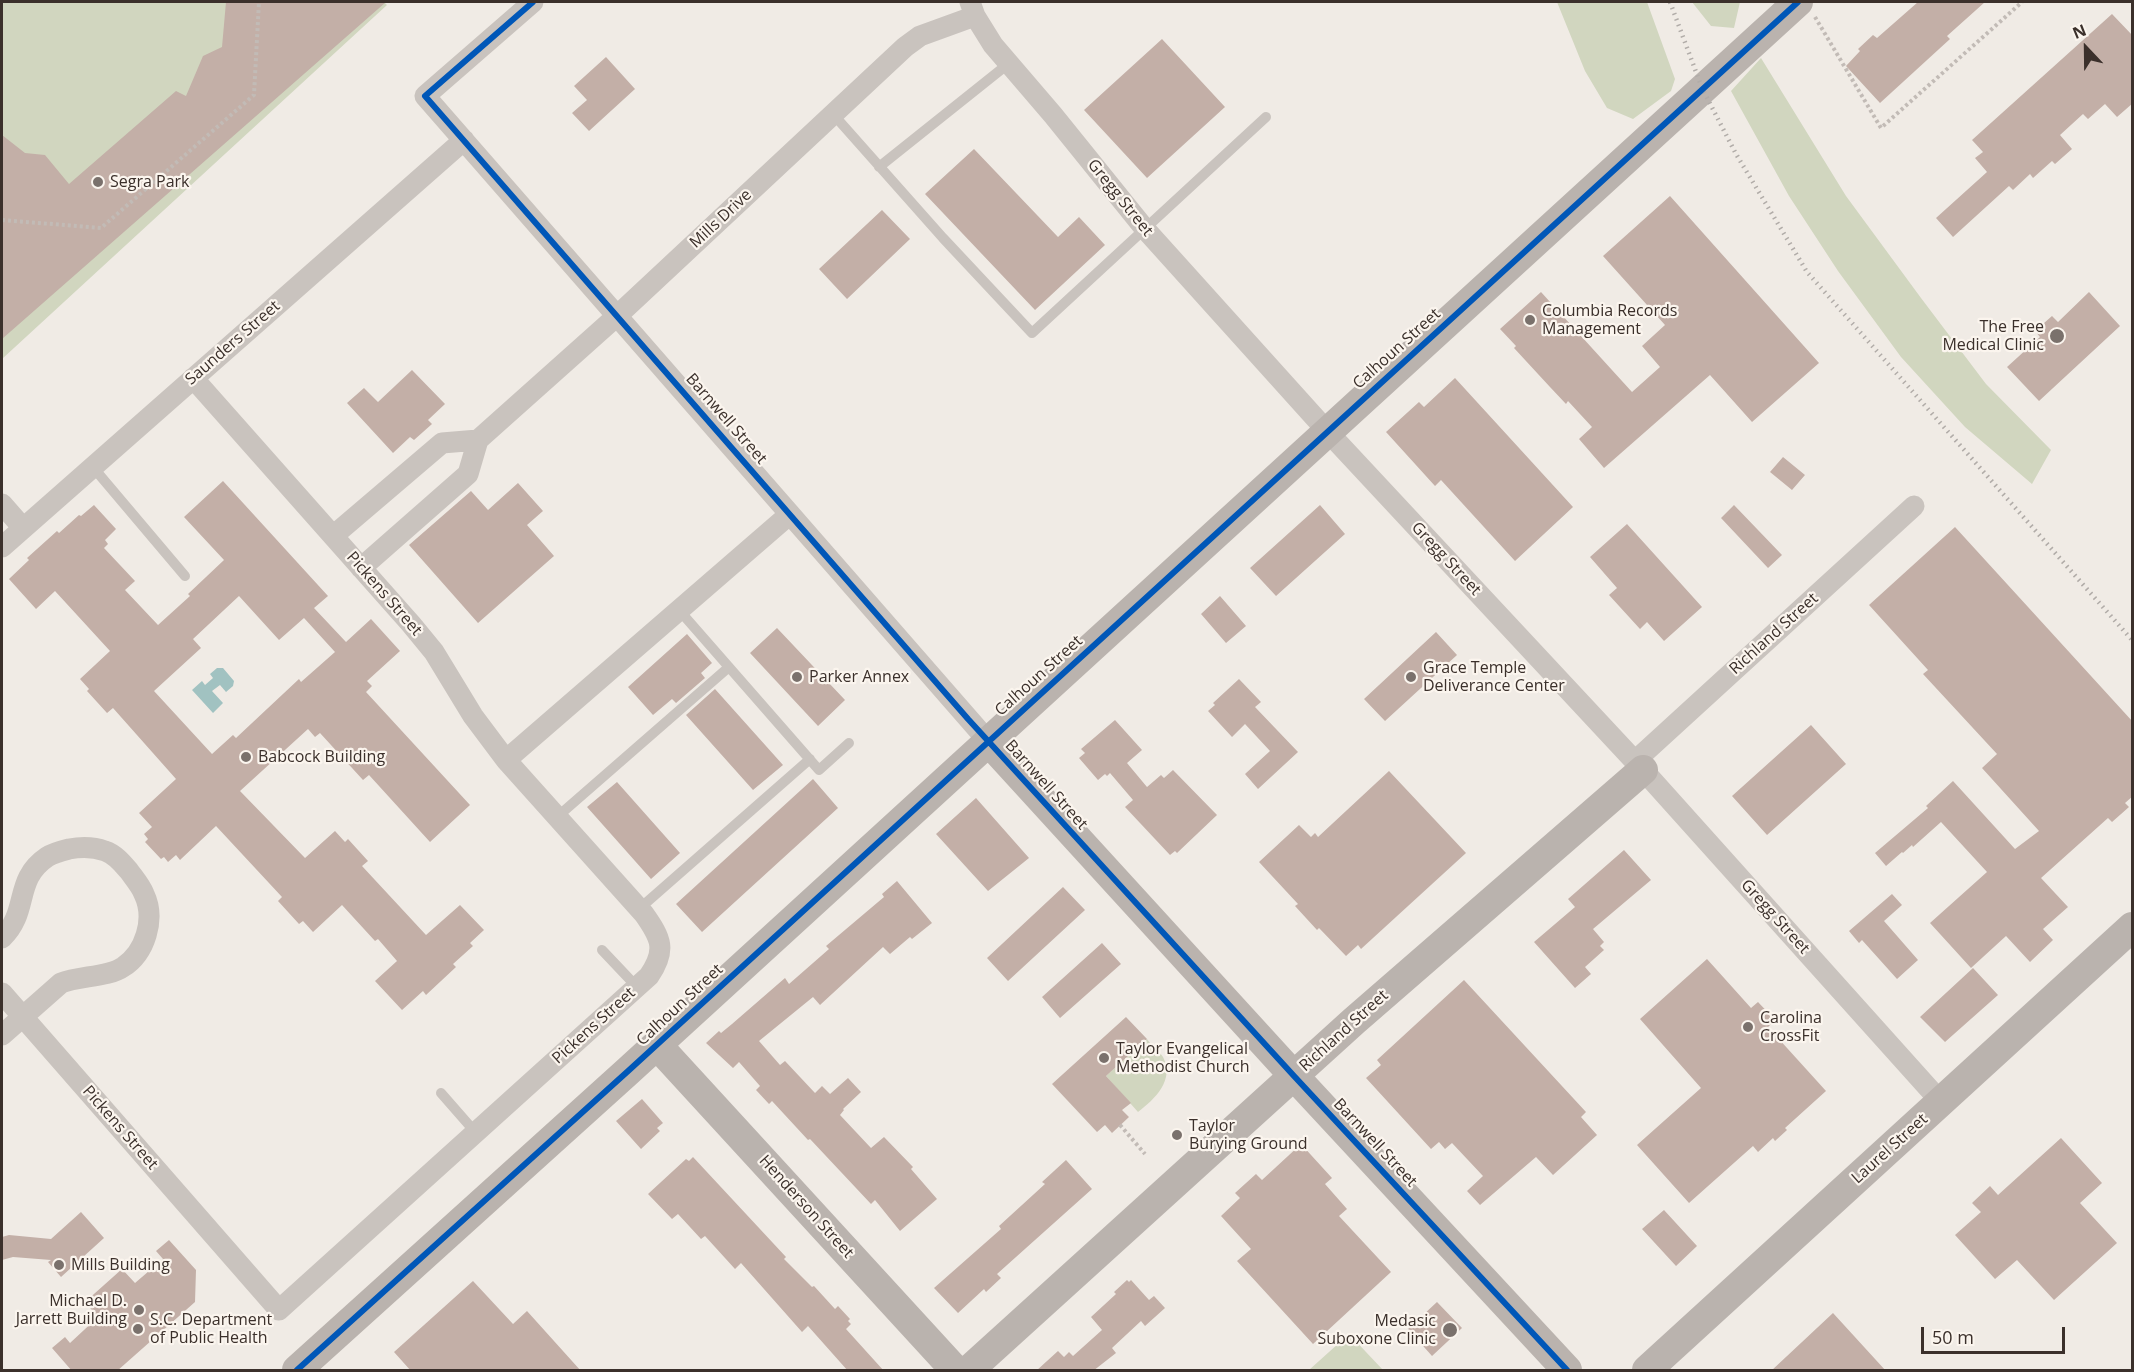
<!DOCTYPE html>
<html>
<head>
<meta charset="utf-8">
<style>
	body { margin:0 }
	#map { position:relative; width:2134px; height:1372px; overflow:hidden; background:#f0ebe5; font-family:"Open Sans",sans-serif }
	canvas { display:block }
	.frame { position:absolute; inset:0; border:3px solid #3b302b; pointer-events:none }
	.north { position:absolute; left:2056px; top:18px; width:60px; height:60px; -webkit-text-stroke:4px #fbf5ee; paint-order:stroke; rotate:338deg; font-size:16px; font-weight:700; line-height:24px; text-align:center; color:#3b302b }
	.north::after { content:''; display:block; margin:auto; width:21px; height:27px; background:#3b302b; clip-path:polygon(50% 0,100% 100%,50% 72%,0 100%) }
	.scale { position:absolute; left:1921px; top:1327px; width:144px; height:27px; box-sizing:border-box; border:3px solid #3b302b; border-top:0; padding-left:8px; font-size:18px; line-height:21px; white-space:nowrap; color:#3b302b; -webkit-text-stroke:4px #fbf5ee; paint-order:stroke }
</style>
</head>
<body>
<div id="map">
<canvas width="2134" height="1372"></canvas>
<div class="frame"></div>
<div class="north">N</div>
<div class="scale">50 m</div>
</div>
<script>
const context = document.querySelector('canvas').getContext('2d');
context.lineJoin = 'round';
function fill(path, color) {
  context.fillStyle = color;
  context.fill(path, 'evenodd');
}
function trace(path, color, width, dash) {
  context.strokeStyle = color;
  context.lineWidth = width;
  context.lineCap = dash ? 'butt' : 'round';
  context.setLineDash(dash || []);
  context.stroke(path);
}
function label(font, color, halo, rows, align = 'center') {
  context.font = font + ' "Open Sans",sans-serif';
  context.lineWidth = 4.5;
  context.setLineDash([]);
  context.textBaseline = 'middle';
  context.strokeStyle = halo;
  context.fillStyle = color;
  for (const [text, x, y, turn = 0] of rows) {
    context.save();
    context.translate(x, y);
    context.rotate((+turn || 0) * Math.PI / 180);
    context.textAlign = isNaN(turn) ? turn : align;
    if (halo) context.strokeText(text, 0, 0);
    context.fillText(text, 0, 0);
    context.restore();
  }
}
fill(new Path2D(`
	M2,2h382l3,3 -385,354z
	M1557,2h90l28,77 -4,12 -38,28 -26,-11 -22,-37z
	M1692,2h48l-6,26 -23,-2z
	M1761,58l85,138 75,102 65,86 65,66 -19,34 -67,-57 -64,-70 -63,-86 -49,-75 -58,-105z
	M1147,1039c4,6 12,12 16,18 12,23 -8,42 -25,55l-32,-36z
	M1349,1334l34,36h-74z`), '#d1d6bf');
fill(new Path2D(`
	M217,668h6l11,13 -1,5 -7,6 -6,-7 -8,6 11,12 -10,10 -21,-23 10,-9 3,4 8,-7 -3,-4z`), '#a1c2c1');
fill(new Path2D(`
	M226,2h160l-384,337v-204l23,18 20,2 24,29 107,-93 10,5 17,-40 19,-9z
	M1918,2h67l-38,34 3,3 -70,64 -34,-37 14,-15 -2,-2 15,-14 4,3z
	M2112,14l21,22v67l-16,14 -12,-13 -17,15 -5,-5 -23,21 12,14 -17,15 -3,-3 -19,17 -3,-4 -17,16 -4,-4 -56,51 -17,-19 51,-46 -12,-14 8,-6 -11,-12z
	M1162,39l63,68 -78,71 -63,-68z
	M606,57l29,32 -46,42 -17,-18 15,-13 -13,-14z
	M974,149l84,88 21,-20 26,28 -70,65 -110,-116z
	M1670,196l149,167 -67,59 -42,-47 -106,93 -25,-29 13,-12 -24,-26 -2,3 -16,-17 -36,-39 2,-2 -16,-17 41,-37 91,100 28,-25 -18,-21 23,-21 -62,-69z
	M882,210l28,29 -63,60 -28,-30z
	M2089,292l31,34 -81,75 -32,-34 33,-30 -5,-6 17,-15 6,6z
	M412,370l33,34 -17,16 4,4 -18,16 -4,-3 -17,16 -46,-50 17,-15 14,14z
	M1455,378l118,129 -58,54 -74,-81 -6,6 -49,-54 33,-30 5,5z
	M1783,457l22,18 -13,15 -22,-18z
	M223,481l105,115 -14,12 32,34 25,-23 29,32 -33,30 5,5 -6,6 104,113 -40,37 -61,-67 -6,5 -43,-47 -5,4 -7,-8 -68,62 65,67 30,-27 10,11 3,-3 20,22 -6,5 64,69 34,-30 24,25 -14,13 3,3 -20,18 3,3 -30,28 -3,-4 -21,19 -27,-29 22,-20 -19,-22 -3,2 -33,-36 -29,27 -10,-11 -4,3 -21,-23 4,-4 -66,-71 -36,34 -4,-5 -8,7 -4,-5 -3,2 -16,-17 3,-3 -4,-5 8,-7 -13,-14 37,-34 -63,-71 -6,5 -20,-22 2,-2 -9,-10 30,-28 -55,-60 -19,18 -27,-30 20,-19 -2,-2 30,-27 2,2 20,-18 2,1 13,-11 22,24 -11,11 3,4 -4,4 31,33 -10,9 33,35 32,-29 -2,-2 36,-34 -40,-43zM239,596l40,44 25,-22 31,34 -34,30 -2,-3 -63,59 -3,-3 -21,19 -58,-63 47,-43 -8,-9z
	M518,483l25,28 -16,14 27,31 -76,67 -69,-78 62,-54 17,19z
	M1320,505l25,29 -69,62 -26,-28z
	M1734,505l48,50 -14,13 -47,-50z
	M1627,524l75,83 -38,34 -17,-19 -7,7 -31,-34 8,-7 -27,-31z
	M1955,527l178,195v74l-8,7 4,4 -17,15 -4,-4 -67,60 27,29 -25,22 10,11 -23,22 -24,-26 -35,32 -41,-45 57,-51 -46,-50 -28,25 -1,-2 -9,8 -1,-1 -16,14 -11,-13 53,-45 -2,-2 27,-25 62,68 24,-18 -57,-63 15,-14 -74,-80 5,-4 -59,-65z
	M1220,596l26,30 -20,17 -25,-29z
	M777,628l68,72 -27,26 -68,-73z
	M1436,632l21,23 -72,66 -21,-22z
	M687,634l25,29 -11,10 4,5 -29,25 -4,-4 -19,16 -25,-28z
	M1239,679l22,23 -6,5 43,45 -40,37 -13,-15 25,-23 -25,-27 -13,13 -24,-26 7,-6 -2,-2z
	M715,689l68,76 -30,25 -67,-75z
	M1115,720l27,30 -15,13 20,24 14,-12 3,3 9,-8 44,45 -40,38 -2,-2 -5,4 -45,-48 8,-7 -23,-27 -3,3 -2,-2 -7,6 -19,-22 6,-5 -4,-4z
	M1811,725l35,39 -79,71 -35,-39z
	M1389,771l77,82 -105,96 -3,-4 -12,11 -27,-28 -2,2 -22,-24 3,-2 -39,-42 40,-37 12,12 4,-4 3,4z
	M813,779l25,29 -136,124 -26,-28z
	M617,782l63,71 -29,26 -64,-72z
	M976,798l53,60 -41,33 -52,-57z
	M1624,850l27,30 -58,49 11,13 -4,4 4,4 -19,17 6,7 -16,14 -41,-46 41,-35 -7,-8z
	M897,881l35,42 -20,16 -2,-2 -20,17 -7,-7 -63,58 -7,-8 -54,44 21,24 5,-4 30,32 7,-7 8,8 18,-16 13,14 -18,17 1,1 -4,5 31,33 13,-11 29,30 -2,2 26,30 -37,32 -25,-31 -4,4 -61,-65 -2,1 -36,-39 -3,3 -13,-14 4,-4 -21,-24 -6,6 -27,-25 13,-12 2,2 11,-9 53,-46 4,6 40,-35 -3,-3 58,-49 -2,-3z
	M1063,887l22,23 -77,71 -21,-23z
	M1892,894l10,11 -18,16 34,39 -21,19 -35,-39 -3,3 -10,-12z
	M1102,943l19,21 -61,54 -18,-21z
	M1707,959l44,49 7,-6 17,18 -7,7 58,64 -41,37 2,2 -12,11 -2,-3 -15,14 -5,-6 -64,57 -52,-58 64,-57 -61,-69z
	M1973,968l25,27 -53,47 -25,-25z
	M1464,980l122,132 -5,5 16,18 -44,40 -17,-18 -56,48 -13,-14 16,-15 -31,-33 -7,6 -6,-7 -8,7 -65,-71 15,-13 -4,-5z
	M1126,1017l21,22 -41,37 25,27 -9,7 7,7 -17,16 -7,-8 -8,7 -45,-48z
	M642,1099l21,24 -6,5 3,3 -19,18 -25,-28z
	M2061,1138l41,45 -22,20 37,40 -63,57 -37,-40 -22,19 -40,-44 26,-23 -9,-9 18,-17 8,9z
	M1301,1144l31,34 -7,6 22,25 -8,7 52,56 -78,72 -76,-83 14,-12 -30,-33 19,-18 -5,-5 21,-19 6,6z
	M693,1157l93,100 -2,2 28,28 2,-1 21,23 3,-3 12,13 -2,2 3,3 -5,5 38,42h-36l-40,-45 -6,6 -61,-69 -6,6 -30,-33 -4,3 -23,-25 -6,5 -24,-25 38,-35 3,2z
	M1066,1160l26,29 -95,85 4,4 -15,14 -2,-3 -26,24 -24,-25 67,-59 -2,-3 46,-42 -3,-2z
	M1664,1210l33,36 -21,20 -34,-37z
	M81,1212l23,26 -43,39 -13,-15 3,-2 -38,-3 -11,3v-23l7,-2 42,4z
	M169,1240l27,30 -1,32 -78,69h-45l-20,-23 13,-11 5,6 28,-26 -13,-15 37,-33 13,14 28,-24 -7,-8z
	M1127,1280l2,2 2,-2 18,20 5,-4 11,12 -20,18 -4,-5 -29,27 4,5 -23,18h-57l22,-20 6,6 5,-5 4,4 29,-26 -11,-13 25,-23 -2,-2z
	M473,1281l40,43 14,-13 54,60h-170l-17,-19z
	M1437,1302l25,26 -30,28 -24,-27z
	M1833,1313l53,58h-115z`), '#c3afa7');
trace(new Path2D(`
	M1815,17l66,111 141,-126
	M2,220l99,8 153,-133 5,-93
	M1120,1125l25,29`), '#c2bbb6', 4, [3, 3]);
trace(new Path2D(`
	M833,114l110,124 89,95 234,-216
	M879,167l129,-103
	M92,466l93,110
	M679,610l140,160 30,-27
	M557,817l172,-150
	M639,909l171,-150
	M602,950l35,37
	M441,1093l35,40`), '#c9c3be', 10);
trace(new Path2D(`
	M533,2l-108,94 563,645
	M970,2l5,14 18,29 60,70 92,114 182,202 316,339 298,332
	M2,504l21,24
	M333,536l109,-93 36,-3
	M2,547l462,-407
	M361,568l107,-94 10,-34 140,-125 287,-268 15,-11 55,-20
	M506,760l284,-246
	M1635,761l279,-255
	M2,938c28,-27 11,-58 45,-81 6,-4 14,-6 22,-8 11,-2 25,-2 36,2 10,3 18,13 24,20 5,7 12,15 15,23 12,25 1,59 -21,73 -14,10 -44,9 -62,16l-59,52
	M2,993l277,317 370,-334c18,-26 12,-38 -5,-62l-138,-154 -33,-44 -39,-64 -23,-28 -218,-246`), '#c9c3be', 21);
trace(new Path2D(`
	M988,741l306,335 273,294
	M657,1045l298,325
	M297,1370l330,-298 1171,-1070
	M969,1370l385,-349 289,-251
	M1647,1370l485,-443`), '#bab3ae', 30);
trace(new Path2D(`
	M1670,2l32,86 34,66 71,118 325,368`), '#b1aca8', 4.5, [1.5, 4.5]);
trace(new Path2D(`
	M533,2l-108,94 543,623 326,357 273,294
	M297,1370l330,-298 1171,-1070`), '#0057b8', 6);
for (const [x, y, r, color] of [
	[98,182,6,"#7a716c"],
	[1530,320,6,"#7a716c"],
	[2057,336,8,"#7a716c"],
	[797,677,6,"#7a716c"],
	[1411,677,6,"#7a716c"],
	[246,757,6,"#7a716c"],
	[1748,1027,6,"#7a716c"],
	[1104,1058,6,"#7a716c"],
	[1177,1135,6,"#7a716c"],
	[59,1265,6,"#7a716c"],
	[139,1310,6,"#7a716c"],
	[138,1329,6,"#7a716c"],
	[1450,1330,8,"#7a716c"]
]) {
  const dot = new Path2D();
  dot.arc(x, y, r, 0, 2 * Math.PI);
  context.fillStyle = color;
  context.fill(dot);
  trace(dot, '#fbf5ee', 2);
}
label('16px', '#3b302b', '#fbf5ee', [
	["Segra Park",110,182],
	["Columbia Records",1542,311],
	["Management",1542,329],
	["The Free",2044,327,"right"],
	["Medical Clinic",2044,345,"right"],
	["Grace Temple",1423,668],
	["Deliverance Center",1423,686],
	["Parker Annex",809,677],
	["Babcock Building",258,757],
	["Carolina",1760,1018],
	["CrossFit",1760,1036],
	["Taylor Evangelical",1116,1049],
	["Methodist Church",1116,1067],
	["Taylor",1189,1126],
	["Burying Ground",1189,1144],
	["Mills Building",71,1265],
	["Michael D.",127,1301,"right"],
	["Jarrett Building",127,1319,"right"],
	["S.C. Department",150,1320],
	["of Public Health",150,1338],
	["Medasic",1436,1321,"right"],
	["Suboxone Clinic",1436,1339,"right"]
], 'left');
label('16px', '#3b302b', '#fbf5ee', [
	["Gregg Street",1120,198,51],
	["Mills Drive",721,219,-43],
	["Saunders Street",233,343,-41],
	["Calhoun Street",1397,349,-42],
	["Barnwell Street",726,419,49],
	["Gregg Street",1446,559,47],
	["Pickens Street",384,594,49],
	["Richland Street",1774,634,-42],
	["Calhoun Street",1039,676,-42],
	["Barnwell Street",1046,785,48],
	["Gregg Street",1775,917,48],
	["Calhoun Street",680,1005,-43],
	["Pickens Street",594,1026,-42],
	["Richland Street",1344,1031,-42],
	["Pickens Street",120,1128,49],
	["Barnwell Street",1375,1143,47],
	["Laurel Street",1890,1149,-42],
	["Henderson Street",806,1207,48]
]);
</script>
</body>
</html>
